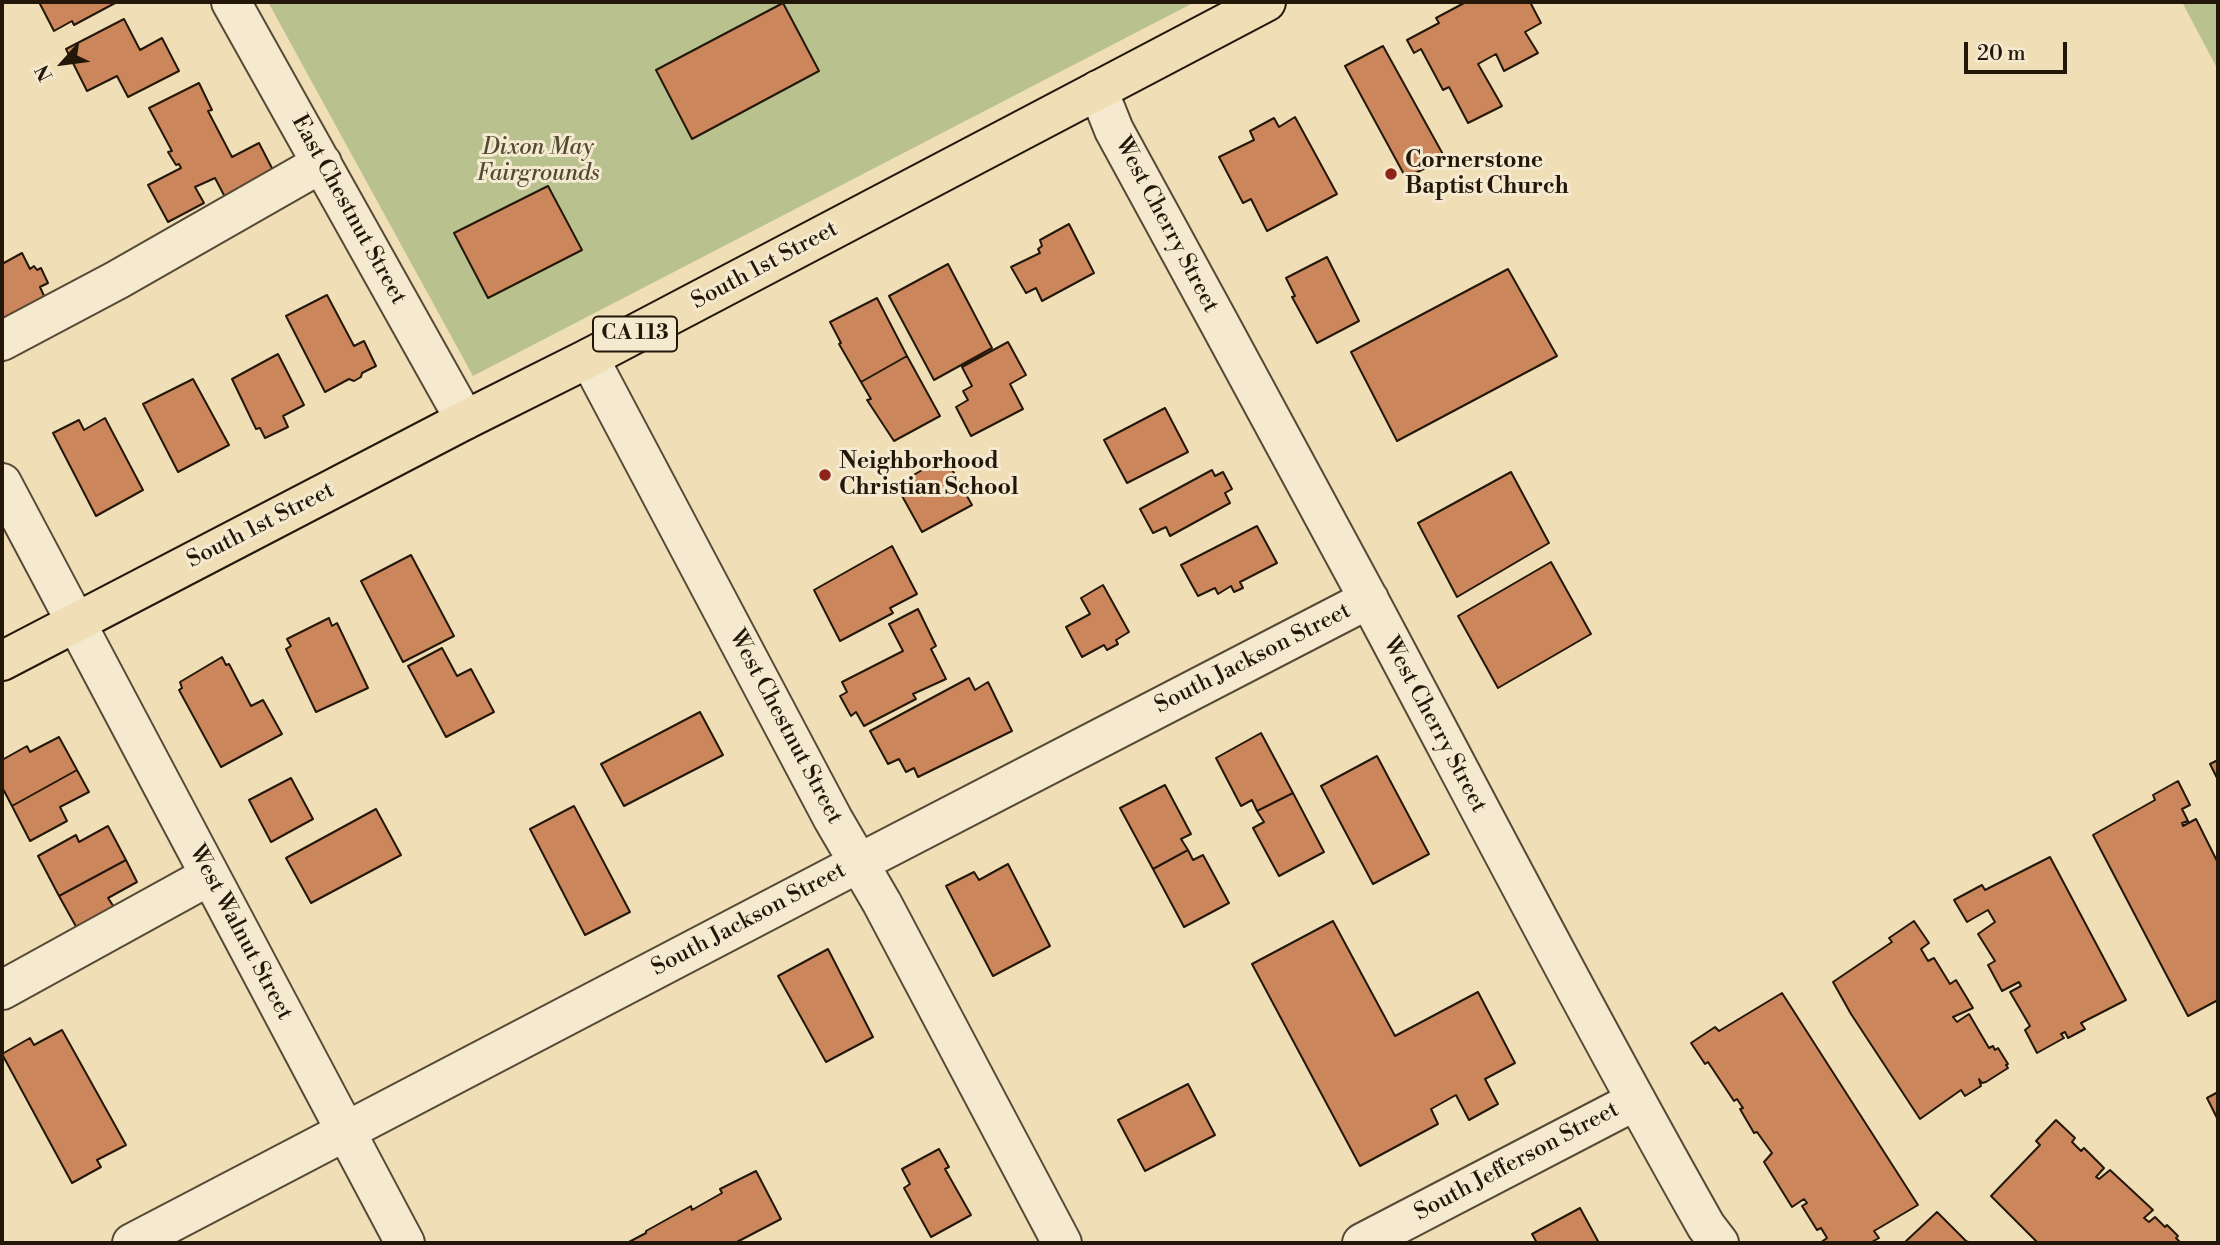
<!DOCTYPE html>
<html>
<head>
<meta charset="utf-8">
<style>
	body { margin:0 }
	#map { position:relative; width:2220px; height:1245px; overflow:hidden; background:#f0dfb6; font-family:"Libre Bodoni",serif }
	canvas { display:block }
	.frame { position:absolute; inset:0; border:4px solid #23170a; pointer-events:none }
	.north { position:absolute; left:28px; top:28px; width:70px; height:70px; -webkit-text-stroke:5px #f5ead0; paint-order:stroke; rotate:242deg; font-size:19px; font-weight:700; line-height:28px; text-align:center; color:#23170a }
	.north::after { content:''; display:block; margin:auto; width:24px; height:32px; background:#23170a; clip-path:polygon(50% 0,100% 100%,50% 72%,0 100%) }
	.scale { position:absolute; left:1964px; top:42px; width:103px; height:32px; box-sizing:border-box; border:4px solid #23170a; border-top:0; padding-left:9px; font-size:21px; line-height:24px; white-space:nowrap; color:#23170a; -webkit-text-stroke:5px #f5ead0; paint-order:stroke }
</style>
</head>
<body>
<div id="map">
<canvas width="2220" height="1245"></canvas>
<div class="frame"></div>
<div class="north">N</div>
<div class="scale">20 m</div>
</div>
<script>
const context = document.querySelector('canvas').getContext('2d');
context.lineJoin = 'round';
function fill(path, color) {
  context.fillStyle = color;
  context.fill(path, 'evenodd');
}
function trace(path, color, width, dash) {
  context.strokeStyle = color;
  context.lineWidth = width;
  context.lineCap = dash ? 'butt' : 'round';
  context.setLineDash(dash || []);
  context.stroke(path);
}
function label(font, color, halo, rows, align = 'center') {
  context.font = font + ' "Libre Bodoni",serif';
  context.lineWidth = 6;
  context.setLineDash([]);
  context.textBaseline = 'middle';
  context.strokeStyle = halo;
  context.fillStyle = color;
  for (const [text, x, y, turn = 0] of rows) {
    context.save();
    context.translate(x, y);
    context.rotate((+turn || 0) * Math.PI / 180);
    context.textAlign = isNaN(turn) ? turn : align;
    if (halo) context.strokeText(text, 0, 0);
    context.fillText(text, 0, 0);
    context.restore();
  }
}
fill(new Path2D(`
	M268,2h927l-722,374z
	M2182,2h36v68z`), '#b9c28e');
const building = new Path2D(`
	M39,2h78l-43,23 -2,-4 -18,10z
	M1466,2h64l11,21 -16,9 13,21 -34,18 -8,-17 -18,10 24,42 -34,17 -19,-36 -6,3 -22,-41 -7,4 -7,-13 32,-17 -3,-5z
	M783,3l36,68 -127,68 -36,-69z
	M124,19l16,31 22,-12 17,33 -51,26 -11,-21 -30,15 -21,-42z
	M1383,46l62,112 -39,20 -61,-112z
	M199,83l13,27 -4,1 24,46 27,-14 16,31 -49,25 -11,-21 -20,9 9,16 -36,19 -20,-37 33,-17 -2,-4 -3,1 -8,-13 4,-1 -23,-43z
	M1295,117l42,77 -70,37 -16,-32 -8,4 -24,-46 35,-17 -4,-9 24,-13 5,9z
	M548,186l34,64 -94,48 -34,-65z
	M1069,224l25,49 -52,28 -6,-13 -10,5 -15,-26 29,-14 -2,-4 4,-3 -2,-6z
	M22,253l8,16 4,-3 3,4 4,-2 7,15 -8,4 5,11 -43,25v-59z
	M1327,257l32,64 -42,22 -25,-46 3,-1 -9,-18z
	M948,264l44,84 -58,32 -45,-84z
	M1508,269l49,87 -160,85 -46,-89z
	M327,295l27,51 10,-5 12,25 -14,7 -1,4 -7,4 -5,-2 -24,13 -39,-76z
	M877,298l30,58 -46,26 -22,-38 2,-1 -11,-21z
	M1008,342l18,33 -16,9 13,25 -52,27 -15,-29 12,-7 -5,-9 9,-5 -10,-19z
	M278,354l26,51 -21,11 5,11 -23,11 -5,-10 -4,1 -24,-50z
	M907,356l33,60 -46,25 -27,-41 4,-1 -10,-17z
	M193,379l36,66 -51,27 -35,-68z
	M1165,408l23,44 -61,31 -23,-43z
	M105,418l38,72 -47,26 -43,-83 26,-13 5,10z
	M945,457l27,48 -50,27 -26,-47z
	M1212,470l3,6 8,-4 9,17 -7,4 5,10 -60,33 -4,-9 -13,6 -13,-24z
	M1511,472l38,71 -92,54 -39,-74z
	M1257,526l20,37 -37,19 3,6 -9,4 -3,-6 -13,8 -3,-6 -17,8 -17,-31z
	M892,546l25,48 -27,14 3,5 -53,28 -26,-51z
	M411,555l43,81 -51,26 -42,-81z
	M1551,562l40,72 -93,54 -40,-72z
	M1103,585l26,47 -13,8 2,4 -11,6 -3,-5 -22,12 -16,-30 24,-13 -9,-16z
	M918,609l18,37 -5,3 15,30 -33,15 3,5 -52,27 -8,-14 -5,4 -11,-20 7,-4 -5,-10 61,-31 -14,-27z
	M329,618l3,8 5,-3 31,65 -52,24 -30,-63 5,-3 -4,-7z
	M442,648l15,28 14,-7 23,43 -48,25 -38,-71z
	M222,657l4,8 3,-1 22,42 12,-6 19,34 -61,33 -42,-77 3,-2 -2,-6z
	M969,678l6,12 13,-8 24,49 -94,46 -4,-9 -8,4 -7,-13 -11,5 -18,-33z
	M700,712l23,43 -99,51 -23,-42z
	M1261,733l32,60 -36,18 -5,-11 -11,6 -25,-48z
	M59,737l18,33 -65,36 -10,-19v-27l25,-14 3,6z
	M1377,756l52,98 -56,30 -52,-98z
	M2218,760v20l-8,-16z
	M77,770l12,22 -29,15 7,14 -37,20 -18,-35z
	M291,778l22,41 -42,23 -22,-42z
	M2178,781l12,24 -8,4 6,12 -6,2 1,3 13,-7 22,44v137l-30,16 -95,-181 62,-35 -2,-5z
	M1165,785l26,49 -10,5 7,11 -35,19 -33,-61z
	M1293,793l31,59 -45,24 -26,-48 11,-6 -7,-11z
	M574,806l56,106 -45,23 -55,-106z
	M376,809l25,46 -90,48 -25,-45z
	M108,826l18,34 -67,36 -21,-40 38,-21 3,7z
	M1188,850l5,10 10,-5 26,48 -45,24 -31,-58z
	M2050,857l76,143 -45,23 4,6 -17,9 -3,-6 -4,2 3,4 -27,15 -12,-23 5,-4 -20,-34 11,-6 -2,-4 -17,9 -14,-26 7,-4 -17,-27 17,-12 -7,-12 -21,12 -13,-22 28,-15 3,5z
	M126,860l11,22 -29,16 8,12 -38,20 -19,-34z
	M1008,864l42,82 -57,30 -47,-90 28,-14 5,8z
	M1333,921l62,115 83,-44 37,71 -30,16 13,25 -29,16 -13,-25 -25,14 7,15 -78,42 -108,-202z
	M1914,921l15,22 -8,6 7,12 6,-3 16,26 6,-4 17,28 -20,9 4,5 12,-8 20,34 4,-2 2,4 3,-2 10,16 -2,1 2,3 -22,14 -4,1 -3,-4 2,7 -16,10 -4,-6 -41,29 -69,-105 -18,-32 59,-40 -3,-4z
	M828,949l45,88 -47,25 -48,-86z
	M1782,993l136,212 -44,26 5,7 -9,5h-50l7,-5 -6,-10 -4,2 -15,-24 5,-3 -3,-4 -12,8 -28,-45 8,-9 -15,-21 -3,1 -14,-24 3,-1 -6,-9 -3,2 -26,-39 -3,2 -14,-21 24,-16 4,4z
	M62,1030l64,115 -29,15 4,7 -29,16 -70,-129 28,-16 4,7z
	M1188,1084l27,51 -70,36 -27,-51z
	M2218,1092v28l-11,-22z
	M2056,1120l19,18 -3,4 9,9 3,-3 20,20 -8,9 3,2 11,-9 43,40 -9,8 5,4 6,-5 10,10 2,-2 11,11 -2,2 4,4 -2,1h-140l-47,-47 49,-51 -4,-4z
	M939,1149l10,18 -4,2 26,46 -40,22 -27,-49 6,-4 -8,-15z
	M756,1171l25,48 -46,24h-108l19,-10v-2l45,-25 1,4 30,-17 -2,-4z
	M1580,1208l19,35h-62l-5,-9z
	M1937,1212l29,29 5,2h-67z`);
fill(building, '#cb865b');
trace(building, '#23170a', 2);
const minor = new Path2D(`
	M231,2l234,418
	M1098,90l16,40c85,156 170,311 254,468 112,210 221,421 338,628l13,17
	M2,341l115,-61 205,-117
	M589,358l244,461 49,84 180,340
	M2,483l403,760
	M2,990l207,-114
	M132,1243l727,-380 510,-264
	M1362,1243l273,-142`);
const major = new Path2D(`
	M2,661l463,-241 124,-62 677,-356`);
trace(minor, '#564935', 42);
trace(major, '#23170a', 42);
trace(minor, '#f5ead0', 38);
trace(major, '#f0dfb6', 38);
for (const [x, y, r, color] of [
	[1391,174,7,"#8f2418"],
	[825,475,7,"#8f2418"]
]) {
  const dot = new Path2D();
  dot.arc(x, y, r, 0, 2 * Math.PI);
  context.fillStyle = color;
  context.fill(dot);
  trace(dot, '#f5ead0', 2.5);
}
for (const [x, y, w] of [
	[635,334,84]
]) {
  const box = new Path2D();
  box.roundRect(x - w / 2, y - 17.5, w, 35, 5);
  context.fillStyle = '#f5ead0';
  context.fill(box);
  trace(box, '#23170a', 2);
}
label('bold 21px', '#23170a', null, [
	["CA 113",635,334]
]);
label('italic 23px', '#504a32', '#f5ead0', [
	["Dixon May",538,148],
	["Fairgrounds",538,174]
]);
label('bold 23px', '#23170a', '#f5ead0', [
	["Cornerstone",1405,161],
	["Baptist Church",1405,187],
	["Neighborhood",839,462],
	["Christian School",839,488]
], 'left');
label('23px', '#23170a', '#f5ead0', [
	["East Chestnut Street",348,210,61],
	["West Cherry Street",1166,225,62],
	["South 1st Street",765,266,-28],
	["South 1st Street",261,526,-27],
	["South Jackson Street",1253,659,-27],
	["West Cherry Street",1434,725,62],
	["West Chestnut Street",785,727,62],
	["South Jackson Street",749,920,-28],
	["West Walnut Street",240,933,62],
	["South Jefferson Street",1517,1162,-28]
]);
</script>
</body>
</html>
